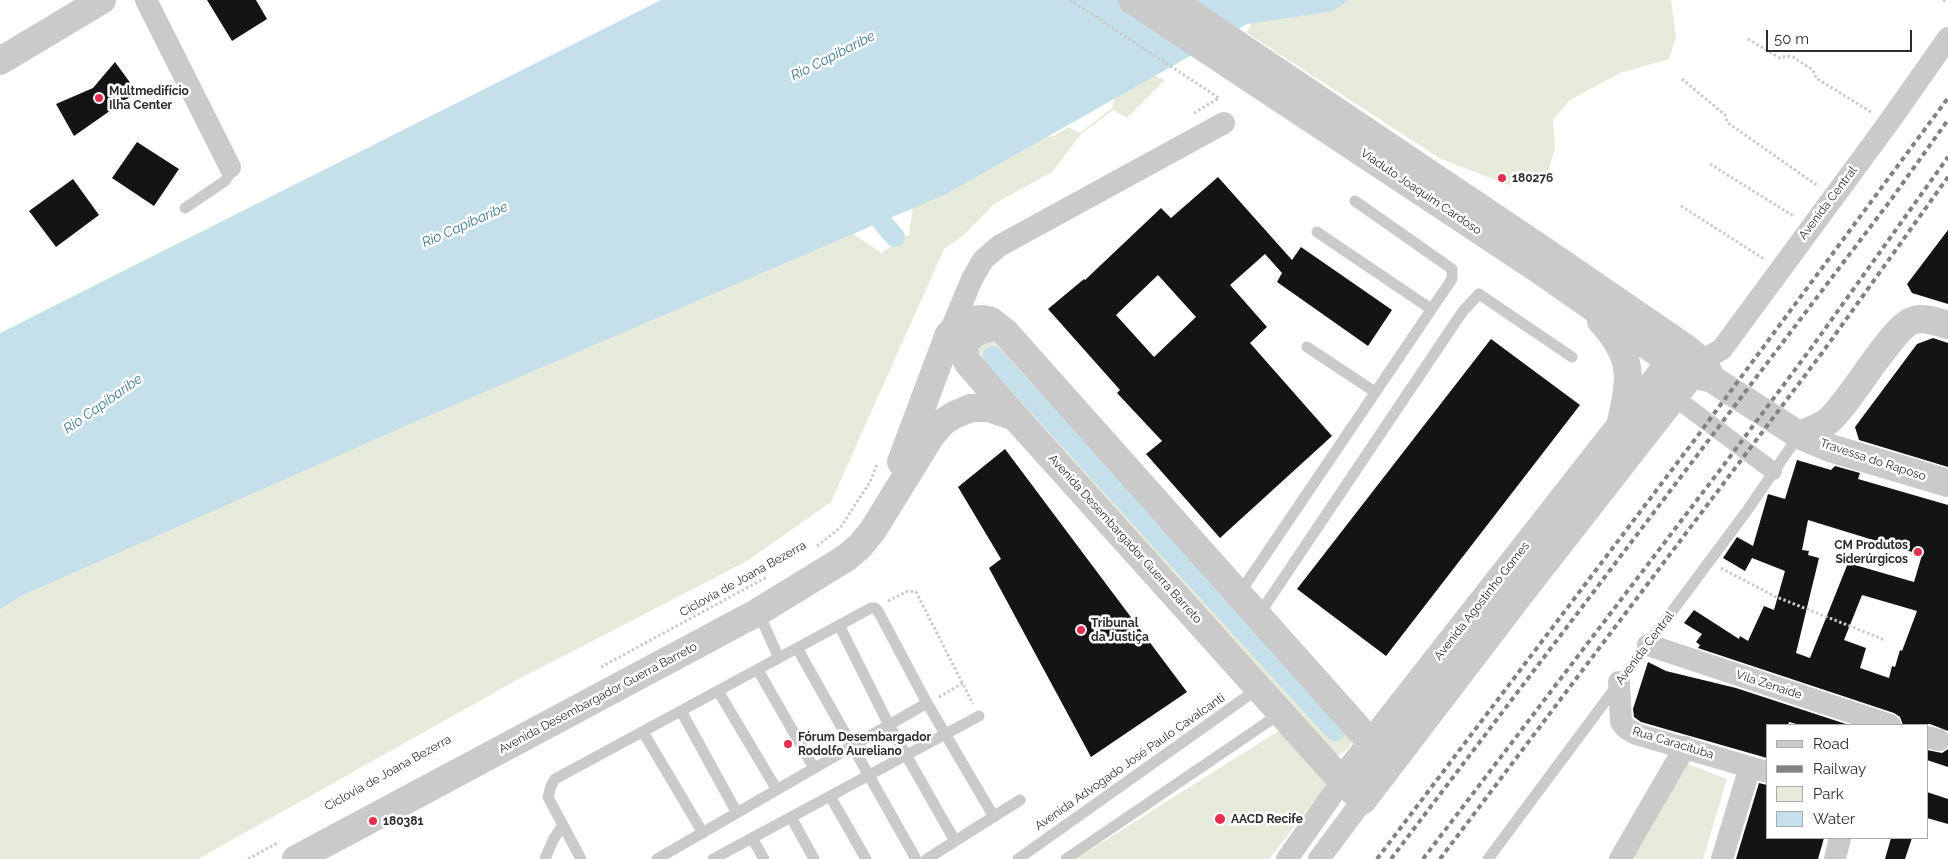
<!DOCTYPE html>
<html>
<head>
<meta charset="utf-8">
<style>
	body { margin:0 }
	#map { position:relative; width:1948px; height:859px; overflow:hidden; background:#fff; font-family:Raleway,sans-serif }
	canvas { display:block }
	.legend { position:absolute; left:1766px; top:724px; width:162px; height:115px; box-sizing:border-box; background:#fff; border:1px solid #ababab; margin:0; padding:6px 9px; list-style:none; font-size:15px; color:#2d2d2d }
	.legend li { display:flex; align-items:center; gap:10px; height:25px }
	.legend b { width:25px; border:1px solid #ababab }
	.scale { position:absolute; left:1766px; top:30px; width:146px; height:22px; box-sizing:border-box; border:2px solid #2d2d2d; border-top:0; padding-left:6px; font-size:15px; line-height:18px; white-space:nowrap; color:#2d2d2d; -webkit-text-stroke:4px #fff; paint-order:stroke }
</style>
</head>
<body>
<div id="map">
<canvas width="1948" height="859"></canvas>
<ul class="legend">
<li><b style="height:6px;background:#cacaca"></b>Road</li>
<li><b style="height:6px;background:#828282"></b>Railway</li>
<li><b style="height:14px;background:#e5eada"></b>Park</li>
<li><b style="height:14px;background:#c6e0eb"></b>Water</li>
</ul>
<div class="scale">50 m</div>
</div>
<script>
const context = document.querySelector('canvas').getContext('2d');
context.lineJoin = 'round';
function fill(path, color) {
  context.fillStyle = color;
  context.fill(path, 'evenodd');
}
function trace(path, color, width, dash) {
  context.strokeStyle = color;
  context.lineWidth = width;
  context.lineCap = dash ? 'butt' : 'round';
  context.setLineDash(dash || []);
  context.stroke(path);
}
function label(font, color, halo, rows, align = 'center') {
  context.font = font + ' Raleway,sans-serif';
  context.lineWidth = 5;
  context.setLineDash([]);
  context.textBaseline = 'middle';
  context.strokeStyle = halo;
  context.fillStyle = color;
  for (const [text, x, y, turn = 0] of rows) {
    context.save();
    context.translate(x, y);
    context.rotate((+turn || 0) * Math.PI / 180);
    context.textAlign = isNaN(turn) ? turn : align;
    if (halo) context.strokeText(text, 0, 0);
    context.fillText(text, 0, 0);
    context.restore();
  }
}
fill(new Path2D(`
	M1303,0h368l5,37 -7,22 -49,14 -50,27 -17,20 2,29 -9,28 -37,8 -68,-26 -194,-126 7,-15z
	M1150,73l15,7 -38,38 -14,-8 -32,24 -29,38 -58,32 -30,31 -20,14 -113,253 -84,59 -232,120 -317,178h-198v-267l845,-364 36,25 29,-19c-1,-11 4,-19 2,-30l121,-65 21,-3 14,-9 12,6 32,-25 5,-17z
	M1000,336l351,391c1,22 0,23 -21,31l-354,-392v-22z
	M1283,728l49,50 -63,81h-193z
	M1688,764l39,15 -24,80h-73z`), '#e5eada');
fill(new Path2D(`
	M661,0h687l-15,11 -86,13 -301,170 -534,229 -389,172 -23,14v-276z`), '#c6e0eb');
trace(new Path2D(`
	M864,201l31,36
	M993,356l342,375`), '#c6e0eb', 20);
fill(new Path2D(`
	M207,0h49l11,19 -35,22z
	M115,62l22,30 -63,44 -18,-32 37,-16z
	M137,142l42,27 -25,37 -42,-28z
	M1218,177l74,83 9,-13 91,63 -24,36 -91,-64 5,-9 -17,-19 -35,31 37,42 -17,16 82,93 -112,102 -74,-84 16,-13 -45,-48 3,-3 -72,-81 36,-30 1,1 76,-72 10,10zM1158,275l38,42 -42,40 -38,-42z
	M73,179l26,36 -43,32 -27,-36z
	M1948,230v74l-36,-11 -5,-9z
	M1933,338l15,5v124l-89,-27 -4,-13 62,-83z
	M1491,339l89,66 -194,251 -89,-67z
	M1005,449l182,243 -96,65 -102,-189 12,-9 -43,-72z
	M1797,460l34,10 4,-4 25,7 -2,6 90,26v226l-18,-7 -27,1 -3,-8 -6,-4 -196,-65 2,-3 -4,-3 6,-8 -18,-11 10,-13 45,29 1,-3 8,5 16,-35 10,4 11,-39 -33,-13 -7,13 -22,-13 14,-21 16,9 15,-52 17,5zM1808,520l114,35 -8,27 -66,-19 -38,95 -14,-5 23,-95 -11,-3 1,-4 -7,-1zM1862,595l55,16 -15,40 -2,-1 -5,17 -3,-1 -3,12 -29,-10 6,-20 -22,-8z
	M1648,662l18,9 70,17 113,37h-49l-11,-3 -1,3h-21v33l-126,-36 -7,-5 -1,-8z
	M1948,749v18l-21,-7v-10l15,3z
	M1759,783l8,2v53h57l-6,21h-82z
	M1927,792l21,7v25l-21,-6z
	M1891,838h21l-7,21h-20z`), '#141414');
trace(new Path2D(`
	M1070,0l149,98 -25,15
	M1943,0l5,2
	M1748,39l32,19 7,-2 6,1 20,13 3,8 55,34
	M1682,79l43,36 3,8 90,63
	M1710,164l85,53
	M1681,206l83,53
	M817,546l23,-18 30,-46 7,-18
	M1721,568l53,28 111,44
	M888,601l20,-10 8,1 57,112
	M601,667l166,-90
	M939,697l24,-14
	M248,859l31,-17`), '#cacaca', 3, [2.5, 2.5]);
trace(new Path2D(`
	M185,208l40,-27 4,-6 1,-8
	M1317,232l114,77
	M1307,347l68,45
	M1239,594l213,-315v-10l-97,-68
	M758,612l21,46
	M1258,616l205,-305 16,-17 93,63
	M839,625l50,100 66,116
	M797,648l119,211
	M758,670l56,98
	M718,691l59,99
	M681,711l56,102
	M643,732l60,101
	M830,796l36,63
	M791,817l23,42
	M752,838l12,21
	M545,859l8,-19 10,-15
	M581,859l-33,-62 3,-11 4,-7 316,-171h4l3,3 49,92 67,114
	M657,859l270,-156
	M713,859l266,-143
	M927,859l93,-59
	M1018,859l241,-171
	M1066,859l215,-146
	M1488,859l258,-347 53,-77`), '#cacaca', 11);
trace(new Path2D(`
	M1674,397l99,74`), '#cacaca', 18);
trace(new Path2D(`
	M146,0l84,167
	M949,334l23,-55 11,-19 16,-14 225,-123
	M1702,361l20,-12 167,-227 59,-84
	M1648,645l242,80
	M1619,682l2,40 5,6 10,6 131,38
	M1927,737l12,3
	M1287,859l55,-78
	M1319,859l44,-59
	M1620,859l65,-112
	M1722,859l28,-92
	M1835,859l5,-21`), '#cacaca', 22);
trace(new Path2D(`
	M1132,0l406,269 133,93 21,12 20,5 87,56 31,13 118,35
	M1171,0l378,254 134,92 19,15 7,12
	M0,61l102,-61
	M1601,321c33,37 30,55 20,101
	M989,328c-18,4 -32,15 -21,35l46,53
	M1799,435c10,-4 20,-7 28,-13 23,-18 65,-96 87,-102 11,-3 24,2 34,5
	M901,462l48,-128 22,-14 11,-1 9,2 15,12 384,431
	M1342,781l340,-434
	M296,859l462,-247 88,-54 14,-12 13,-16 58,-94 12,-14 11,-7 17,-7h18l26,9 327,364 21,19 161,-211 178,-228`), '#cacaca', 28);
trace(new Path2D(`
	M1377,859l316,-417 255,-344
	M1391,859l499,-658 58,-81
	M1423,859l300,-393 89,-119 136,-190
	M1440,859l382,-506 126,-176`), '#828282', 4, [5, 4]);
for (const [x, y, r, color] of [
	[99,98,5,"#e42e4f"],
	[1502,178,5,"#e42e4f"],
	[1918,552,5,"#e42e4f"],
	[1081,630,5,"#e42e4f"],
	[788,744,5,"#e42e4f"],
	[1220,819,6,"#e42e4f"],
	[373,821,5,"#e42e4f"]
]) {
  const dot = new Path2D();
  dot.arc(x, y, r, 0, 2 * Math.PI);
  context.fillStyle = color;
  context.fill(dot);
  trace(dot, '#fff', 2);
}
label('bold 12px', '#2d2d2d', '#fff', [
	["Multmedifício",109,91],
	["Ilha Center",109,105],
	["180276",1512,178],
	["CM Produtos",1908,545,"right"],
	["Siderúrgicos",1908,559,"right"],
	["Tribunal",1091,623],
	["da Justiça",1091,637],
	["Fórum Desembargador",798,737],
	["Rodolfo Aureliano",798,751],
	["AACD Recife",1231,819],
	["180381",383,821]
], 'left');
label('12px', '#2d2d2d', '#fff', [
	["Viaduto Joaquim Cardoso",1421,192,34],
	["Avenida Central",1828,203,-53],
	["Travessa do Raposo",1873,460,18],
	["Avenida Desembargador Guerra Barreto",1125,539,48],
	["Ciclovia de Joana Bezerra",743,579,-29],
	["Avenida Agostinho Gomes",1482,601,-52],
	["Avenida Central",1645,648,-53],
	["Vila Zenaide",1769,685,18],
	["Avenida Desembargador Guerra Barreto",598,698,-28],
	["Rua Caracituba",1673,743,17],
	["Avenida Advogado José Paulo Cavalcanti",1130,762,-35],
	["Ciclovia de Joana Bezerra",388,773,-29]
]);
label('italic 14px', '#3b778e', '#fff', [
	["Rio Capibaribe",833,56,-27],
	["Rio Capibaribe",465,225,-24],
	["Rio Capibaribe",103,404,-35]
]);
</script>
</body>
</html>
